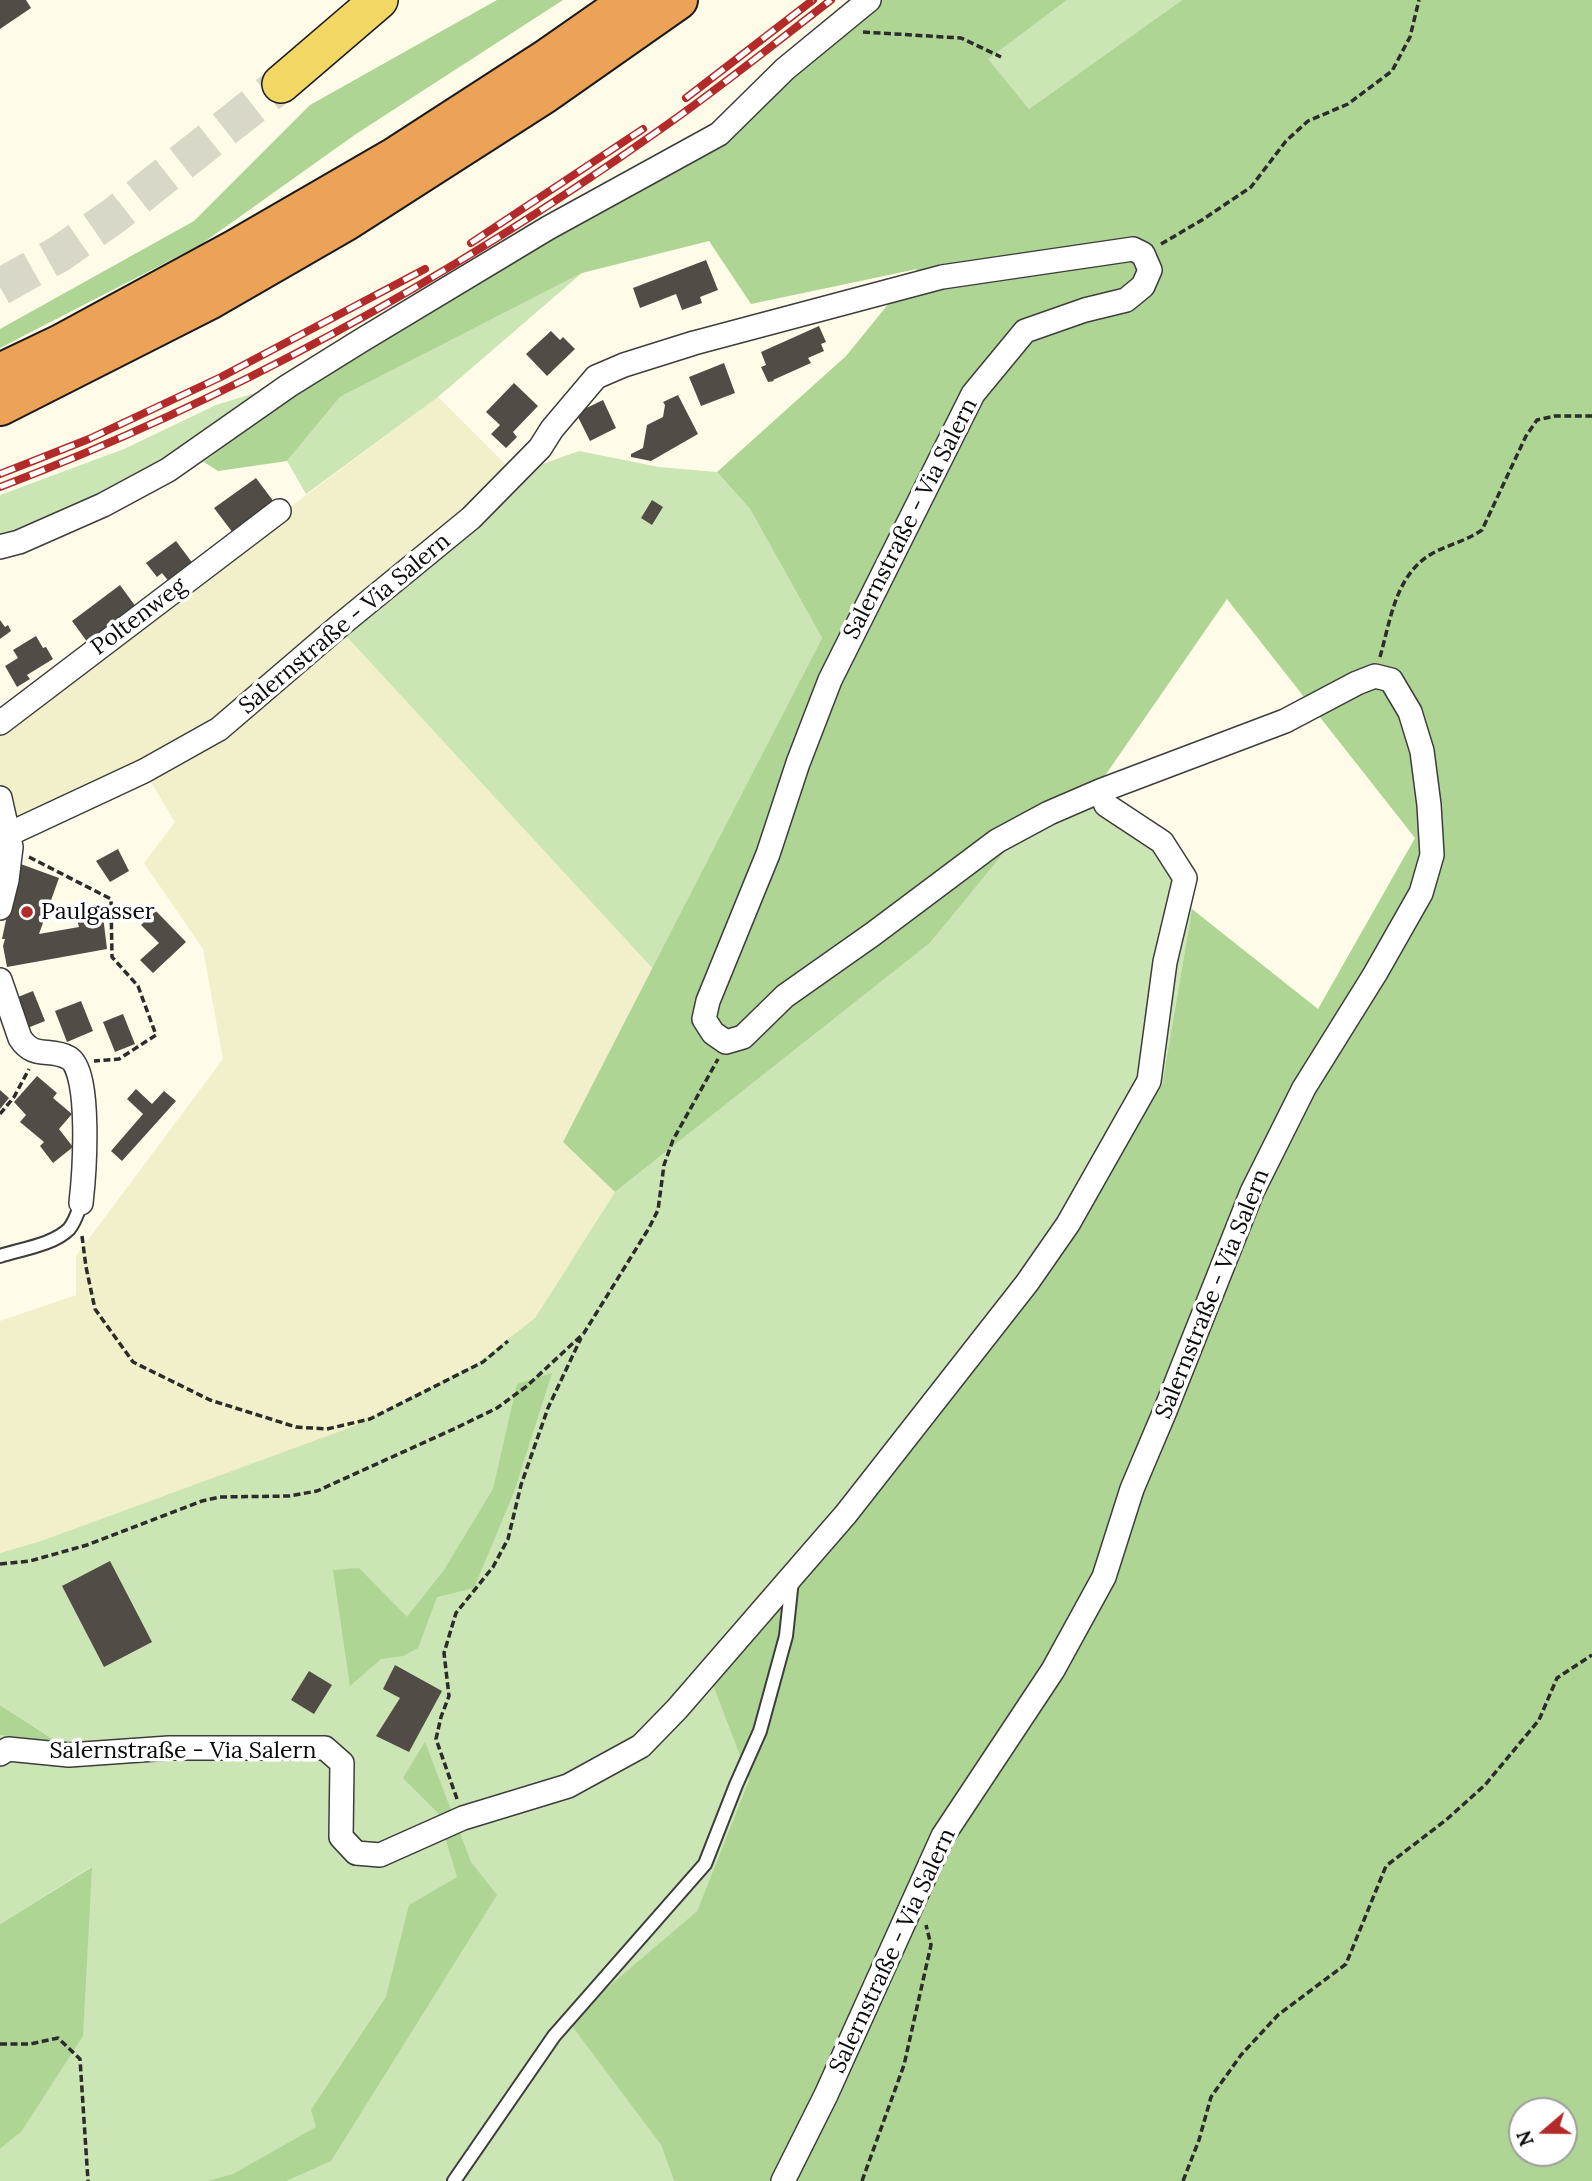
<!DOCTYPE html>
<html>
<head>
<meta charset="utf-8">
<style>
	body { margin:0 }
	#map { position:relative; width:1592px; height:2181px; overflow:hidden; background:#fefbe8; font-family:Lora,serif }
	canvas { display:block }
	.north { position:absolute; left:1508px; top:2097px; width:70px; height:70px; box-sizing:border-box; background:#fff; border:2px solid #9d9d9d; border-radius:50%; rotate:250deg; font-size:19px; font-weight:700; line-height:28px; text-align:center; color:#0a0a0a }
	.north::after { content:''; display:block; margin:auto; width:24px; height:32px; background:#b22b2a; clip-path:polygon(50% 0,100% 100%,50% 72%,0 100%) }
</style>
</head>
<body>
<div id="map">
<canvas width="1592" height="2181"></canvas>
<div class="north">N</div>
</div>
<script>
const context = document.querySelector('canvas').getContext('2d');
context.lineJoin = 'round';
function fill(path, color) {
  context.fillStyle = color;
  context.fill(path, 'evenodd');
}
function trace(path, color, width, dash) {
  context.strokeStyle = color;
  context.lineWidth = width;
  context.lineCap = dash ? 'butt' : 'round';
  context.setLineDash(dash || []);
  context.stroke(path);
}
function label(font, color, halo, rows, align = 'center') {
  context.font = font + ' Lora,serif';
  context.lineWidth = 7;
  context.setLineDash([]);
  context.textBaseline = 'middle';
  context.strokeStyle = halo;
  context.fillStyle = color;
  for (const [text, x, y, turn = 0] of rows) {
    context.save();
    context.translate(x, y);
    context.rotate((+turn || 0) * Math.PI / 180);
    context.textAlign = isNaN(turn) ? turn : align;
    if (halo) context.strokeText(text, 0, 0);
    context.fillText(text, 0, 0);
    context.restore();
  }
}
fill(new Path2D(`
	M438,397l77,77 -176,153 314,342 -90,173 52,50 -80,126 -58,45 -123,63 -313,115 -41,12v-232l76,-26v-39l147,-197 -20,-110 -59,-86 31,-41 -31,-51 -135,63 -9,74v-185z`), '#f2f0ca');
fill(new Path2D(`
	M1067,0h115l-153,109 -42,-50z
	M582,273l-144,124 -132,97 -19,-33 53,-64z
	M317,374l-113,88 -36,8 -168,77v-52l124,-46 92,-44z
	M579,451l80,16 58,5 33,37 72,129 -169,331 -315,-342 177,-153z
	M1084,806l27,4 42,30 39,69 -30,176 -150,230 -309,344 46,121 -52,131 -129,110 93,124 13,36h-674v-32l21,-17 70,-265 -91,57v-189l55,5 -55,-35v-152l41,-12 313,-115 123,-63 58,-45 80,-126 315,-249 82,-100z`), '#cbe5b4');
fill(new Path2D(`
	M497,0h66l-207,134 -156,111 -200,103v-19l194,-108 116,-116z
	M880,0h187l-79,59 41,50 153,-109h410v2181h-918l-13,-36 -93,-124 129,-110 52,-131 -46,-121 309,-344 150,-230 30,-176 126,100 97,-171 -188,-239 -143,207 -72,37 -82,100 -315,249 -52,-50 259,-504 -72,-129 -33,-37 129,-116 71,-87 -166,35 -42,-63 -127,32 -242,124 -53,64 -69,10 -14,-9 113,-88 400,-231zM1522,2111h42v42h-42z
	M552,1373l-38,119 -40,96 -37,9 -19,51 -15,8 -22,3 -31,27 -17,-116 26,-2 48,49 37,-47 49,-81 24,-105z
	M0,1705l56,36 -56,-6z
	M425,1742l46,120 26,33 -166,266 -45,20h-78l25,-7 83,-47 -5,-17 75,-113 23,-92 48,-28 -19,-64 -35,-35z
	M92,1867l-9,169 -62,96 -21,17v-225z`), '#aed594');
fill(new Path2D(`
	M0,0h26l5,8 -31,21z
	M706,260l12,30 -18,7 2,6 -20,7 -6,-16 -36,14 -7,-20z
	M819,326l7,16 -5,2 3,7 -16,7 3,5 -38,17 1,1 -6,1 -7,-15 5,-2 -5,-13z
	M551,331l9,9 3,-3 12,12 -28,27 -21,-22z
	M724,363l11,30 -34,13 -12,-29z
	M514,383l24,23 -25,26 4,5 -11,11 -15,-14 9,-9 -14,-13z
	M678,395l20,39 -47,27 -20,-4v-3l12,-6 4,-23 16,-8 2,-12 -2,-3z
	M603,400l13,28 -26,13 -14,-28z
	M256,478l18,24 -41,31 -19,-25z
	M652,500l11,7 -11,18 -11,-7z
	M176,541l18,24 -24,18 -8,-10 -5,4 -11,-14z
	M120,585l16,22 -48,36 -16,-22z
	M0,620l5,7 3,-2 3,6 -11,8z
	M36,636l7,12 3,-1 7,12 -26,16 3,4 -13,8 -12,-21 13,-8 -5,-8z
	M118,849l11,22 -19,11 -14,-21z
	M18,863l41,15 -20,56 40,-7 -5,-19 12,-2 1,12 16,-2 4,33 -100,18 -4,-21 2,-7h-3z
	M156,911l30,31 -33,31 -13,-13 19,-17 -18,-18z
	M33,991l12,30 -20,8 -12,-30z
	M81,1001l12,30 -26,11 -12,-31z
	M123,1014l12,30 -20,8 -12,-30z
	M37,1076l20,17 -4,5 19,16 -13,15 14,18 -20,16 -13,-17 4,-4 -24,-20 6,-7 -12,-13z
	M136,1089l16,15 12,-13 12,10 -54,60 -11,-10 32,-37 -16,-15z
	M0,1090l9,8 -9,11z
	M110,1561l42,81 -48,25 -42,-81z
	M395,1665l47,26 -33,61 -33,-16 24,-38 -17,-9z
	M309,1671l23,14 -18,29 -23,-14z`), '#524c47');
trace(new Path2D(`
	M0,287l59,-33 56,-39 166,-131`), '#d9d7c7', 37, [37, 18]);
const service = new Path2D(`
	M0,1256c21,-7 53,-11 69,-27 6,-7 9,-17 12,-26
	M454,2181l100,-145 151,-172 31,-79 24,-54 26,-95 6,-56`);
const minor = new Path2D(`
	M0,547l19,-5 84,-37 65,-35 120,-84 74,-46 186,-112 171,-94 66,-65 84,-69
	M0,723l279,-212
	M0,798l11,49 -4,33 -7,28
	M9,834l135,-63 75,-42 119,-102 133,-109 69,-70 12,-19 44,-52 28,-12 70,-22 248,-66 191,-28 10,5 7,16 -7,16 -17,14 -41,10 -60,21 -52,63 -143,286 -32,83 -30,91 -60,147 -4,18 9,14 13,9 17,-5 42,-41 88,-62 124,-93 52,-28 51,-22 185,-70 72,-38 18,-7 16,4 19,32 12,39 7,54 3,50 -11,38 -46,81 -71,114 -52,104 -87,219 -33,78 -28,88 -51,93 -110,166 -117,259 -43,86
	M0,980l20,58c14,22 30,9 49,20 23,14 15,119 12,145
	M0,1754l8,-5 61,6 100,-7h156l17,15 -1,74 15,16 24,2 83,-37 105,-32 73,-40 36,-37 169,-195 181,-231 41,-59 81,-143 16,-119 20,-84 -23,-36 -56,-37 -6,-14`);
const primary = new Path2D(`
	M281,84l98,-84`);
const motorway = new Path2D(`
	M0,373l61,-29 175,-95 159,-92 150,-97 86,-60
	M0,406l209,-106 137,-79 198,-127 134,-94`);
trace(service, '#3d3d3d', 16);
trace(minor, '#3d3d3d', 26);
trace(primary, '#1b1b1b', 40);
trace(motorway, '#1b1b1b', 42);
trace(new Path2D(`
	M863,32l98,6 40,19
	M1161,244l41,-24 49,-33 35,-46 22,-20 40,-17 44,-33 18,-34 9,-37
	M1380,657c10,-35 15,-79 48,-101 17,-11 37,-14 54,-26l44,-94 11,-16 18,-4h37
	M29,857l82,42 1,58 26,29 18,49 -37,24 -25,2
	M0,1114l14,-17 15,-28
	M82,1236l4,31 9,42 38,53 77,38 86,27 31,2 43,-10 113,-57 25,-21
	M0,1564l30,-3 57,-16 115,-44 18,-4 69,-1 28,-5 139,-63 41,-20 30,-22 57,-53 65,-105 9,-18 6,-45 9,-25 45,-81
	M457,1799l-21,-60 5,-22 8,-21 -5,-43 12,-40 37,-46 15,-28 13,-54 27,-77 33,-70
	M0,2044h30l28,-6 22,21 8,122
	M862,2181l42,-116 27,-120 -5,-20
	M1183,2181l16,-41 12,-43 30,-42 37,-40 68,-51 40,-98 60,-46 39,-35 54,-65 18,-42 35,-23`), '#2c2c2c', 3.5, [7, 3.5]);
trace(service, '#fff', 12);
trace(minor, '#fff', 23);
trace(primary, '#f2d764', 37);
trace(motorway, '#eda357', 38);
const rail = new Path2D(`
	M686,98l127,-98
	M471,243l172,-114
	M0,474l89,-35 132,-62 204,-108
	M0,487c234,-89 454,-212 658,-356 59,-41 116,-87 173,-131`);
trace(rail, '#b22b2a', 8);
trace(rail, '#fff', 5, [16]);
for (const [x, y, r, color] of [
	[27,912,7,"#b22b2a"]
]) {
  const dot = new Path2D();
  dot.arc(x, y, r, 0, 2 * Math.PI);
  context.fillStyle = color;
  context.fill(dot);
  trace(dot, '#fff', 2.5);
}
label('23px', '#0a0a0a', '#fff', [
	["Salernstraße - Via Salern",911,519,-63],
	["Poltenweg",139,617,-37],
	["Salernstraße - Via Salern",345,624,-40],
	["Salernstraße - Via Salern",1213,1294,-68],
	["Salernstraße - Via Salern",183,1751],
	["Salernstraße - Via Salern",893,1951,-65]
]);
label('23px', '#0a0a0a', '#fff', [
	["Paulgasser",41,912]
], 'left');
</script>
</body>
</html>
